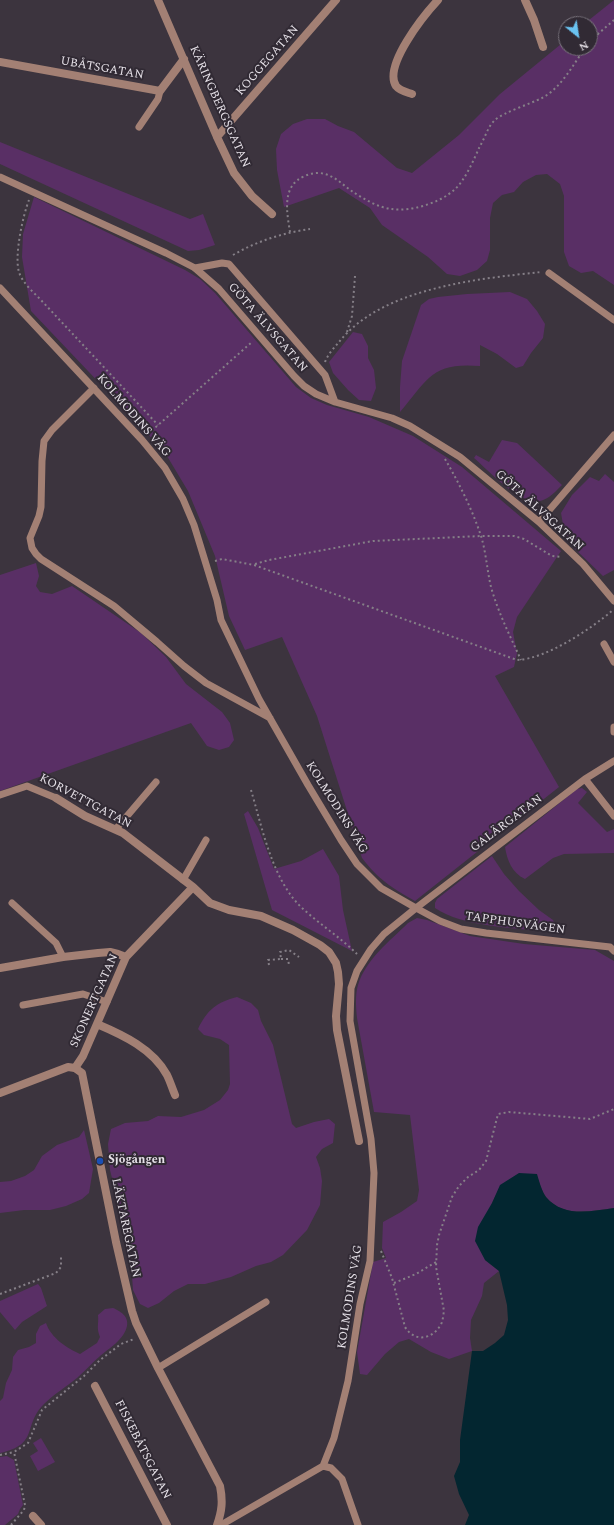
<!DOCTYPE html>
<html>
<head>
<meta charset="utf-8">
<style>
	body { margin:0 }
	#map { position:relative; width:614px; height:1525px; overflow:hidden; background:#3c343e; font-family:Spectral,serif }
	canvas { display:block }
	.north { position:absolute; left:558px; top:16px; width:40px; height:40px; box-sizing:border-box; background:#312a34; border:1px solid #79737c; border-radius:50%; rotate:150deg; font-size:11px; font-weight:700; line-height:16px; text-align:center; color:#e6e1e8 }
	.north::after { content:''; display:block; margin:auto; width:14px; height:18px; background:#6ac3f1; clip-path:polygon(50% 0,100% 100%,50% 72%,0 100%) }
</style>
</head>
<body>
<div id="map">
<canvas width="614" height="1525"></canvas>
<div class="north">N</div>
</div>
<script>
const context = document.querySelector('canvas').getContext('2d');
context.lineJoin = 'round';
function fill(path, color) {
  context.fillStyle = color;
  context.fill(path, 'evenodd');
}
function trace(path, color, width, dash) {
  context.strokeStyle = color;
  context.lineWidth = width;
  context.lineCap = dash ? 'butt' : 'round';
  context.setLineDash(dash || []);
  context.stroke(path);
}
function label(font, color, halo, rows, align = 'center') {
  context.font = font + ' Spectral,serif';
  context.lineWidth = 4;
  context.setLineDash([]);
  context.textBaseline = 'middle';
  context.strokeStyle = halo;
  context.fillStyle = color;
  for (const [text, x, y, turn = 0] of rows) {
    context.save();
    context.translate(x, y);
    context.rotate((+turn || 0) * Math.PI / 180);
    context.textAlign = isNaN(turn) ? turn : align;
    if (halo) context.strokeText(text, 0, 0);
    context.fillText(text, 0, 0);
    context.restore();
  }
}
fill(new Path2D(`
	M614,0v285l-21,-14 -12,2 -12,-7 -5,-14v-56l-4,-12 -13,-10 -11,1 -13,7 -9,10 -12,3 -9,8 -3,15v32l-3,11 -10,9 -17,6 -13,-2 -19,-17 -46,-32 -12,-17 -31,-20 -55,19 -7,-37 -1,-21 5,-15 12,-10 14,-5h18l13,7 16,6 43,36 15,5 47,-38 41,-41 66,-54v8h24v-24h-6z
	M0,142l190,77 13,-5 12,31 -16,5 -11,1 -188,-87z
	M34,197l151,73 15,9 15,14 81,94 15,11 16,7 42,12 44,19 49,31 99,84 -44,66 -4,15 4,21 -3,14 -19,9 64,111 -144,114c-23,-13 -37,-22 -53,-43l-45,-142 -35,-79 -37,13 -16,-34 -14,-60 -27,-65 -24,-40 -133,-140 -9,-54 1,-23z
	M510,292l17,7 10,12 8,13 -2,14 -12,15 -8,13 -7,2 -19,-14 -17,-9v21c-48,-4 -52,13 -80,46v-25l2,-26 19,-56 8,-6 9,-2 29,-3z
	M353,332l9,2 6,12v12l6,12 2,18 -5,13 -12,-1 -11,-10 -15,-17 -4,-11z
	M502,440l15,3 45,42c-6,6 -13,14 -22,16 -19,5 -52,-31 -66,-43l2,-3 13,7z
	M605,474l9,8v88l-11,6 -30,-29 -9,-17 -3,-17 11,-18 18,-18 9,4z
	M36,563l3,13 -3,10 4,6 12,2 20,-8 69,47 25,24 20,27 36,28 8,11 4,17 -5,7 -10,3 -12,-4 -16,-23 -191,68v-216z
	M582,788l5,4 -9,11 29,29 7,-3v24l-50,1 -11,4 -28,21c-13,-6 -18,-19 -20,-32l72,-58z
	M248,811l10,17 16,41 27,-8 22,-12 16,27 4,34 9,41 -80,-41 -28,-96z
	M492,856l12,18 15,17 20,19 14,10 4,9 -6,3c-33,-4 -89,-5 -116,-24v-5l2,-4z
	M417,918l10,2 43,16 54,8 71,6 19,11v247c-23,3 -51,10 -68,-11 -4,-5 -7,-16 -10,-23l-35,11 -9,18 -7,57 14,11 -15,12 -2,13 -11,24 -1,18 2,13 -23,8 -18,-7 -22,-13 -10,3 -14,12 -18,21 -7,-1 -3,-22 16,-90 13,-4 -4,-10 1,-26 18,-10 16,-11 2,-11 -9,-75 -36,-3 -17,-94c-1,-10 -2,-23 1,-33 8,-26 32,-44 50,-62z
	M237,997l14,6 7,7 3,11 12,24 19,79 4,4 18,-6 15,-3 6,5 -2,19 -11,6 -6,8 4,11 2,13 -2,24 -13,25 -24,25 -12,7 -15,4 -25,11 -26,7h-17l-14,7 -15,12 -11,5 -8,-4 -7,-14 -1,-14 2,-18 -7,-25 -6,-18 -11,-45 -2,-26 3,-15 14,-6 23,-2 10,-5 23,1 23,-7 16,-10 8,-10 2,-6 -1,-39 -9,-6 -16,-4 -6,-6c9,-19 19,-27 39,-32z
	M84,1130l9,39 -4,24 -7,6 -16,7 -16,4h-26l-24,3v-31l11,-1 14,-5 9,-6 8,-14 15,-11 22,-8z
	M38,1284l3,4 6,18 -25,16 -7,8 -15,-18v-11z
	M113,1308c7,3 16,8 14,18 -3,14 -18,22 -28,31 -7,6 -14,14 -22,21 -11,9 -23,16 -33,26 -22,22 -4,40 -44,49v-52l3,-3 3,-15 6,-13 1,-13 5,-7 11,-3 7,-4v-9l4,-8 6,-3c5,15 21,25 34,31l17,-11 3,-6c-4,-10 -1,-12 -2,-22l7,-6z
	M41,1438l14,24 -17,9 -8,-15 8,-5 -5,-8z
	M7,1456l7,4 9,45 -3,4 -2,5 -13,11h-5v-68z`), '#592f65');
fill(new Path2D(`
	M519,1173l18,1c2,7 5,18 9,23 18,21 45,14 68,11v317h-149l4,-10 -10,-21 -5,-18 6,-14v-22l12,-89h11l12,-8 9,-8 4,-15 -1,-15 -8,-34 -14,-11 -10,-19 3,-14 14,-24 8,-18z`), '#032630');
trace(new Path2D(`
	M590,41l24,-21
	M29,200c-6,15 -15,56 -10,72 3,10 13,19 21,27l118,126
	M290,232c-3,-19 -9,-47 15,-56 6,-3 14,-4 20,-2 11,3 19,12 28,18 11,7 26,16 39,17 18,3 48,-6 62,-19 11,-9 20,-31 26,-44 5,-8 8,-20 15,-26 9,-8 35,-16 47,-22 19,-10 31,-33 43,-50
	M233,255c24,-14 50,-22 77,-26
	M347,332l5,-16 3,-40
	M325,362c3,-8 9,-14 14,-20 43,-54 137,-63 202,-70
	M148,434l104,-92
	M445,459c14,24 27,50 36,77 5,16 6,34 10,51 7,25 19,49 30,73
	M215,561l7,-2 32,6 263,95c29,-1 74,-31 96,-50
	M255,564l14,-4 104,-19 108,-5h33l10,3 28,17 9,1
	M251,790c11,37 21,89 50,117 18,17 39,30 56,47
	M281,959h7l1,6
	M269,965l-1,-5 13,-1 -1,-7 9,-2 10,7
	M381,1251l11,27 13,49c9,15 26,13 35,-1 3,-4 3,-10 4,-15l-8,-44 1,-22 2,-10 13,-38 7,-11 9,-9 11,-7 7,-9 12,-47 11,-2 81,7 24,-10
	M394,1283l22,-9 20,-12
	M0,1294l56,-21 5,-6v-10
	M0,1455l14,-3
	M11,1525l13,-15 1,-5 -11,-53 14,-9 14,-33 42,-34 16,-16 21,-16 13,-5`), '#857f87', 2, [2, 3]);
trace(new Path2D(`
	M139,127l19,-28 2,-8
	M0,177l166,76 29,15 24,21 75,87 10,10 12,8 19,8 57,16 18,8 50,31 79,65 44,42 31,37
	M195,268l27,-5 7,1 96,111 10,27
	M549,273l65,47
	M0,288l142,152 23,28 18,31 11,26 23,75 4,20 38,79 49,86 33,55 16,24 24,24 35,20 -32,26 -13,15 -14,22 -6,17 -1,33 21,118 3,34 -4,88 -10,43 -12,77 -14,57 -11,28
	M94,388l-42,42 -8,11 -2,20 -1,46 -2,9 -9,22 2,10 4,6 5,5 73,47 43,36 27,24 22,17 64,35
	M539,522l75,-87
	M604,644l10,18
	M614,727v5
	M614,761l-29,18 -169,129 24,13 21,8 25,4 124,14 4,4
	M585,779l29,37
	M0,795l27,-9 29,12
	M116,829l40,-47
	M183,880l23,-40
	M12,903l44,40 7,14
	M23,1005l60,-11 24,8
	M158,1368l108,-66
	M221,1525l102,-59 8,2 11,11 16,46`), '#a38074', 7);
trace(new Path2D(`
	M158,0l59,137 17,36 18,23 20,18
	M525,0l9,20 9,27
	M0,62l160,29 24,-32
	M412,94c-6,-2 -12,-3 -16,-8 -13,-20 28,-71 42,-86
	M217,137l119,-137
	M56,798l29,18 38,17 70,54 17,16 19,7 32,6 32,14 27,15 9,7 7,11 2,9 1,12 -3,32 1,14 22,111
	M0,968l63,-11 35,-4 12,-1 8,2 8,3
	M97,1024c26,11 56,25 70,51 3,6 5,13 8,20
	M75,1068l8,-12 43,-99 67,-70
	M95,1386l72,139
	M33,1516l8,9`), '#a38074', 8);
trace(new Path2D(`
	M0,1093l68,-26 7,1 7,5 34,169 16,69 4,12 22,45 62,118c3,15 2,25 -3,39`), '#a38074', 8);
for (const [x, y, r, color] of [
	[100,1161,4,"#1a4fb4"]
]) {
  const dot = new Path2D();
  dot.arc(x, y, r, 0, 2 * Math.PI);
  context.fillStyle = color;
  context.fill(dot);
  trace(dot, '#312a34', 1.5);
}
label('12px', '#e6e1e8', '#312a34', [
	["KOGGEGATAN",268,61,-49],
	["UBÅTSGATAN",102,69,10],
	["KÄRINGBERGSGATAN",219,107,66],
	["GÖTA ÄLVSGATAN",267,328,49],
	["KOLMODINS VÄG",133,416,49],
	["GÖTA ÄLVSGATAN",539,511,42],
	["KORVETTGATAN",85,802,28],
	["KOLMODINS VÄG",336,808,58],
	["GALÄRGATAN",507,824,-37],
	["TAPPHUSVÄGEN",515,924,8],
	["SKONERTGATAN",95,1001,-66],
	["LÄKTAREGATAN",125,1228,78],
	["KOLMODINS VÄG",351,1297,-81],
	["FISKEBÅTSGATAN",142,1450,63]
]);
label('bold 12px', '#e6e1e8', '#312a34', [
	["Sjögången",108,1161]
], 'left');
</script>
</body>
</html>
